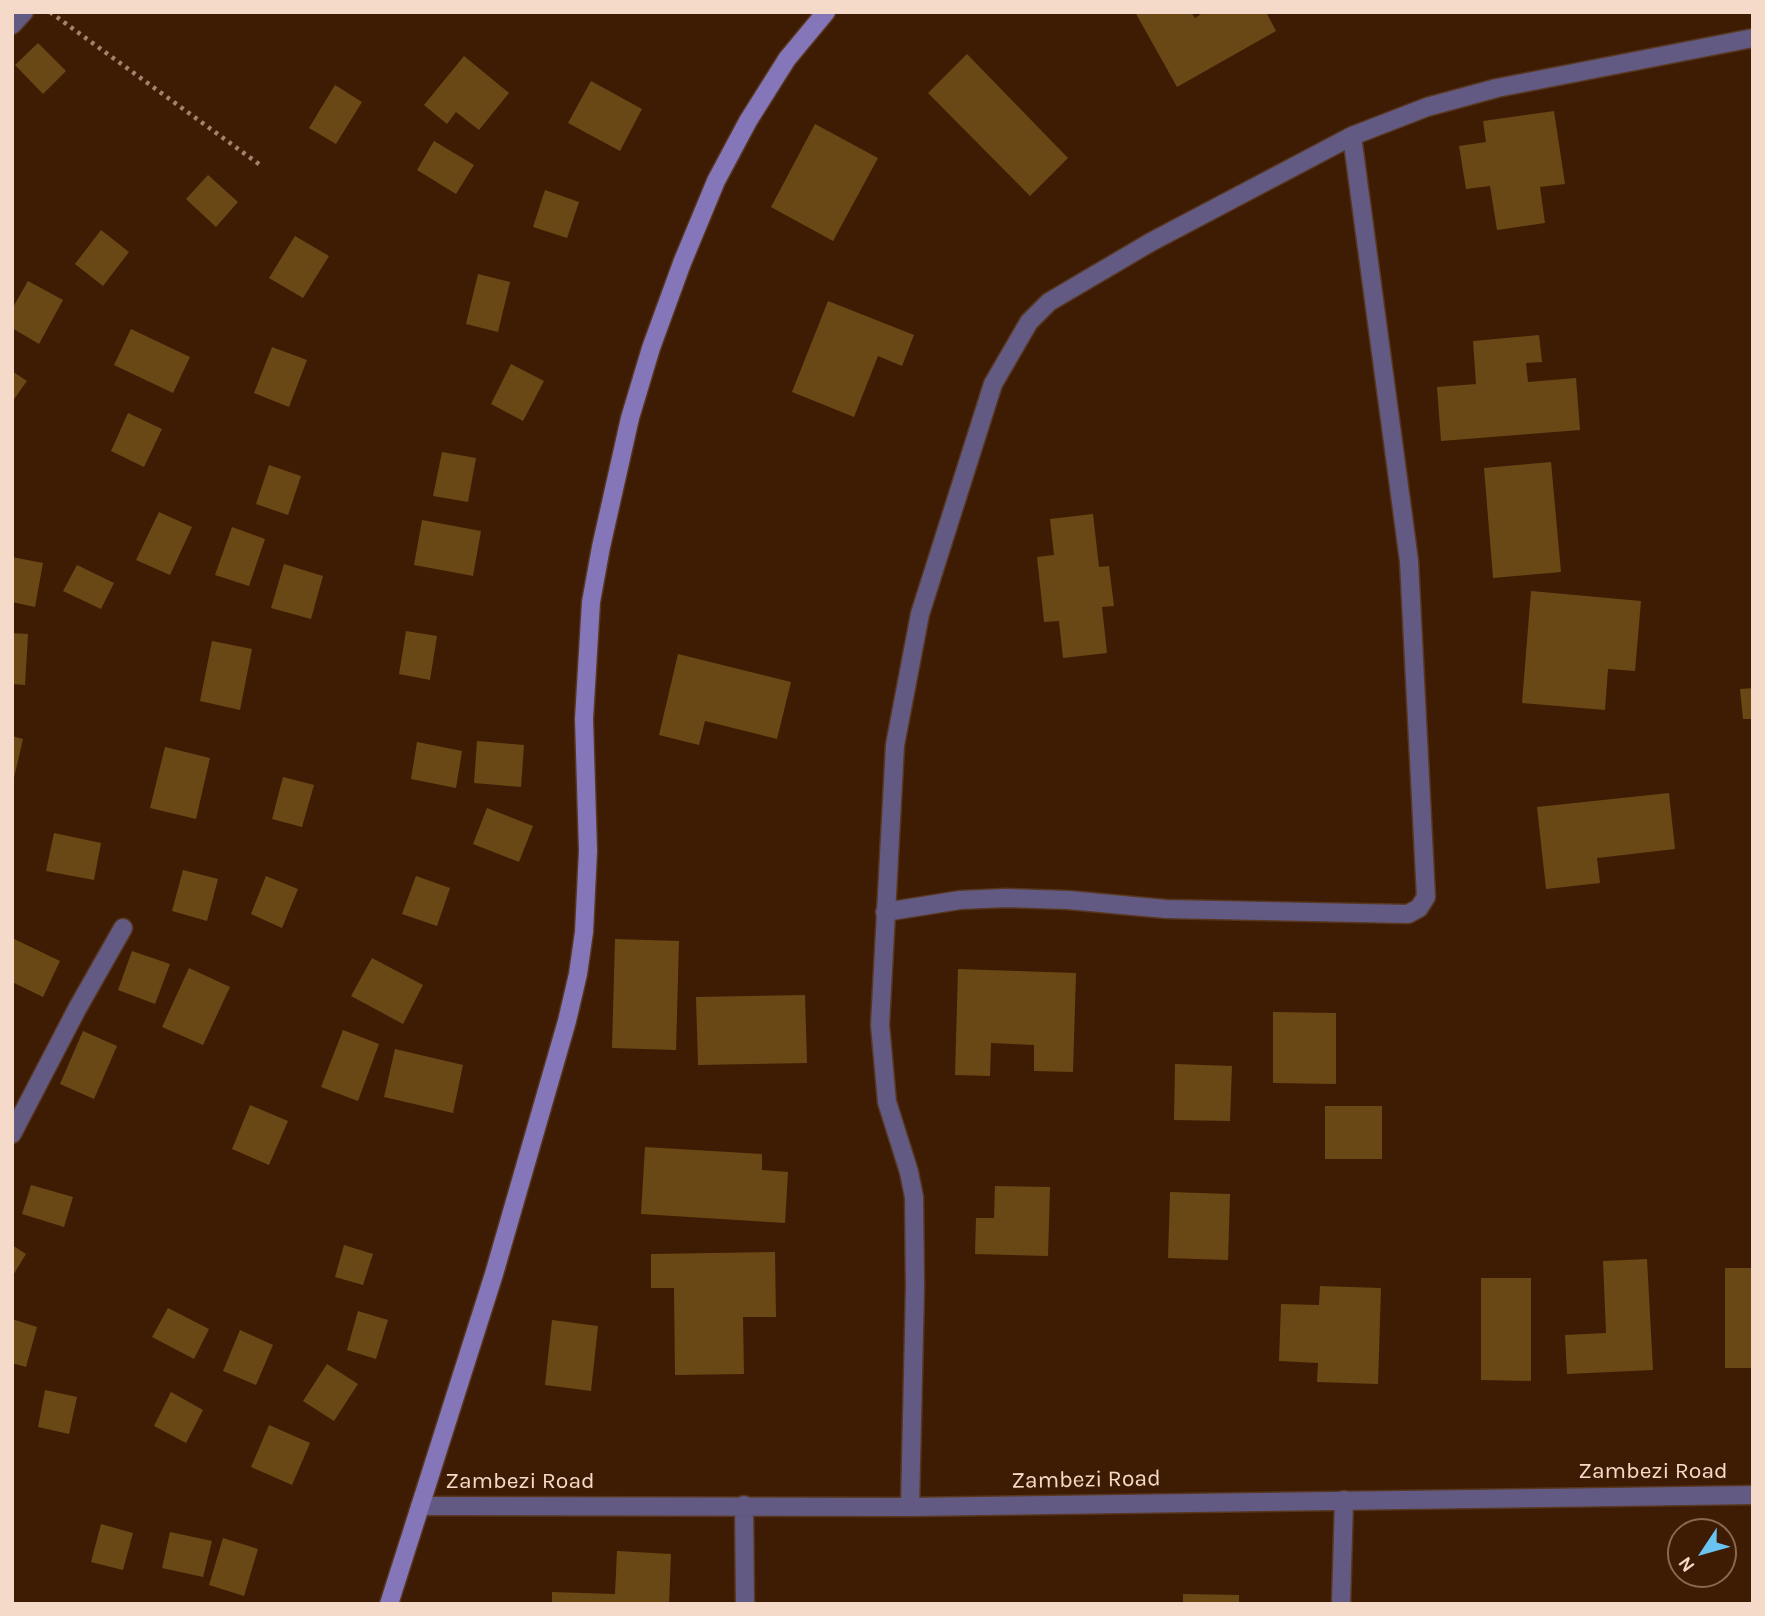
<!DOCTYPE html>
<html>
<head>
<meta charset="utf-8">
<style>
	body { margin:0 }
	#map { position:relative; width:1765px; height:1616px; overflow:hidden; background:#3e1c04; font-family:Karla,sans-serif }
	canvas { display:block }
	.frame { position:absolute; inset:0; border:14px solid #f6dac9; pointer-events:none }
	.north { position:absolute; left:1667px; top:1518px; width:70px; height:70px; box-sizing:border-box; background:#3e1c04; border:2px solid #886853; border-radius:50%; rotate:234deg; font-size:19px; font-weight:700; line-height:28px; text-align:center; color:#f6dac9 }
	.north::after { content:''; display:block; margin:auto; width:24px; height:32px; background:#6ac3f1; clip-path:polygon(50% 0,100% 100%,50% 72%,0 100%) }
</style>
</head>
<body>
<div id="map">
<canvas width="1765" height="1616"></canvas>
<div class="frame"></div>
<div class="north">N</div>
</div>
<script>
const context = document.querySelector('canvas').getContext('2d');
context.lineJoin = 'round';
function fill(path, color) {
  context.fillStyle = color;
  context.fill(path, 'evenodd');
}
function trace(path, color, width, dash) {
  context.strokeStyle = color;
  context.lineWidth = width;
  context.lineCap = dash ? 'butt' : 'round';
  context.setLineDash(dash || []);
  context.stroke(path);
}
function label(font, color, halo, rows, align = 'center') {
  context.font = font + ' Karla,sans-serif';
  context.lineWidth = 6;
  context.setLineDash([]);
  context.textBaseline = 'middle';
  context.strokeStyle = halo;
  context.fillStyle = color;
  for (const [text, x, y, turn = 0] of rows) {
    context.save();
    context.translate(x, y);
    context.rotate((+turn || 0) * Math.PI / 180);
    context.textAlign = isNaN(turn) ? turn : align;
    if (halo) context.strokeText(text, 0, 0);
    context.fillText(text, 0, 0);
    context.restore();
  }
}
fill(new Path2D(`
	M1135,12h56l4,6 9,-6h62l10,19 -99,56z
	M38,43l28,28 -23,23 -28,-29z
	M967,54l101,104 -38,38 -102,-103z
	M464,56l45,37 -30,37 -23,-18 -9,12 -23,-19z
	M591,81l51,28 -22,42 -52,-28z
	M335,85l27,17 -26,42 -27,-16z
	M1554,111l11,73 -25,3 5,36 -48,7 -7,-44 -24,3 -7,-43 27,-4 -3,-21z
	M815,124l63,34 -45,83 -62,-34z
	M434,141l40,24 -18,29 -39,-24z
	M208,175l30,27 -22,25 -30,-28z
	M545,190l34,12 -12,36 -34,-11z
	M101,230l28,22 -26,34 -28,-22z
	M295,236l34,20 -26,42 -34,-20z
	M478,274l32,8 -12,50 -32,-8z
	M28,281l35,19 -24,44 -27,-16v-19z
	M828,301l86,34 -12,31 -24,-10 -24,61 -62,-25z
	M131,329l59,28 -17,36 -59,-28z
	M1539,335l3,27 -16,1 2,19 48,-4 4,52 -139,11 -4,-54 39,-3 -3,-43z
	M272,347l35,13 -18,47 -35,-14z
	M511,364l33,17 -21,40 -32,-17z
	M12,371l15,10 -15,21z
	M128,413l34,16 -18,38 -33,-16z
	M442,452l34,6 -8,44 -35,-6z
	M1551,462l10,110 -68,6 -9,-110z
	M269,465l32,11 -13,39 -32,-11z
	M159,512l33,15 -22,48 -34,-15z
	M1093,514l6,53 10,-1 5,40 -12,1 5,46 -44,5 -4,-37 -15,1 -7,-65 17,-2 -4,-36z
	M422,520l59,11 -8,45 -59,-11z
	M232,527l33,12 -16,47 -34,-11z
	M12,557l31,6 -8,44 -23,-5z
	M284,564l39,12 -12,43 -40,-11z
	M77,565l37,18 -13,26 -38,-18z
	M1531,591l110,10 -6,70 -27,-2 -3,41 -83,-7z
	M406,631l31,5 -7,44 -31,-6z
	M12,633l16,1 -3,51 -13,-1z
	M212,641l40,8 -12,61 -40,-9z
	M678,654l113,28 -14,57 -72,-18 -6,24 -40,-10z
	M1753,688v31h-10l-3,-30z
	M12,736l11,3 -10,43h-1z
	M477,741l47,4 -3,42 -47,-4z
	M417,742l45,9 -6,37 -45,-9z
	M165,747l45,11 -14,61 -46,-11z
	M283,777l31,8 -12,42 -30,-8z
	M1669,793l6,56 -78,9 3,25 -54,6 -9,-82z
	M487,808l46,18 -14,36 -46,-18z
	M54,833l47,10 -7,37 -48,-9z
	M183,870l35,9 -11,42 -35,-10z
	M266,876l32,13 -16,39 -31,-14z
	M416,876l34,12 -13,38 -35,-12z
	M12,938l48,23 -17,36 -31,-15z
	M615,939l64,2 -3,109 -64,-2z
	M132,951l38,13 -15,40 -37,-14z
	M372,958l51,27 -20,39 -52,-28z
	M189,968l41,19 -27,58 -41,-18z
	M958,969l118,4 -3,99 -39,-1v-26l-43,-2 -1,33 -35,-1z
	M805,995l2,68 -109,2 -2,-68z
	M1273,1012l63,1v71l-63,-1z
	M343,1030l36,14 -21,57 -37,-14z
	M83,1031l34,15 -23,53 -34,-15z
	M395,1049l68,16 -10,48 -69,-16z
	M1175,1064l57,2 -2,55 -56,-1z
	M250,1105l38,16 -19,44 -37,-16z
	M1325,1106h57v53h-57z
	M645,1147l117,7v16l26,2 -3,51 -144,-9z
	M31,1185l42,12 -9,30 -42,-13z
	M995,1186l55,1 -2,69 -73,-2 1,-36h18z
	M1170,1192l60,2 -2,66 -60,-2z
	M12,1245l14,9 -14,23z
	M344,1245l29,9 -10,31 -28,-8z
	M775,1252l1,65h-33l1,57 -69,1 -1,-87h-23v-34z
	M1647,1259l6,111 -86,4 -2,-39 41,-2 -3,-72z
	M1725,1268h28v100h-28z
	M1481,1278h50v103l-50,-1z
	M1320,1286l61,2 -3,96 -61,-2 1,-19 -39,-2 2,-57 38,1z
	M168,1308l41,21 -15,30 -42,-22z
	M358,1311l30,9 -12,39 -29,-9z
	M12,1319l25,8 -11,40 -14,-4z
	M552,1320l46,6 -7,65 -46,-6z
	M240,1330l33,15 -17,40 -33,-14z
	M327,1364l31,20 -24,37 -31,-20z
	M45,1390l32,7 -8,37 -31,-7z
	M171,1392l32,18 -17,33 -32,-17z
	M269,1425l41,18 -18,42 -41,-18z
	M101,1524l32,9 -10,37 -32,-8z
	M170,1532l42,9 -9,36 -41,-9z
	M223,1538l35,11 -14,47 -35,-11z
	M617,1551l54,3 -2,50h-117v-12l63,2z
	M1183,1594l56,1v9h-56z`), '#694816');
const street = new Path2D(`
	M12,25l12,-13
	M885,912l75,-12 46,-2 62,2 98,9 242,5 11,-6 7,-11 -17,-336 -57,-425
	M12,1134l65,-125 46,-81
	M744,1505l1,99
	M420,1506l490,1 843,-12
	M910,1507l5,-220 -1,-90 -5,-25 -22,-70 -7,-77 15,-280 25,-131 73,-230 36,-62 20,-20 102,-60 201,-106 75,-29 70,-19 256,-50
	M1341,1604l3,-104`);
const secondary = new Path2D(`
	M389,1604l105,-330 73,-253 11,-47 6,-42 4,-81 -4,-132 7,-117 10,-55 29,-129 21,-70 31,-85 34,-82 32,-60 39,-62 39,-47`);
trace(street, '#583720', 21);
trace(secondary, '#583720', 21);
trace(new Path2D(`
	M50,12l213,155`), '#a2836f', 4.5, [3.5, 5]);
trace(street, '#625a83', 18);
trace(secondary, '#8476b8', 18);
label('23px', '#f6dac9', '#3e1c04', [
	["Zambezi Road",1653,1471],
	["Zambezi Road",1086,1480,-1],
	["Zambezi Road",520,1481]
]);
</script>
</body>
</html>
